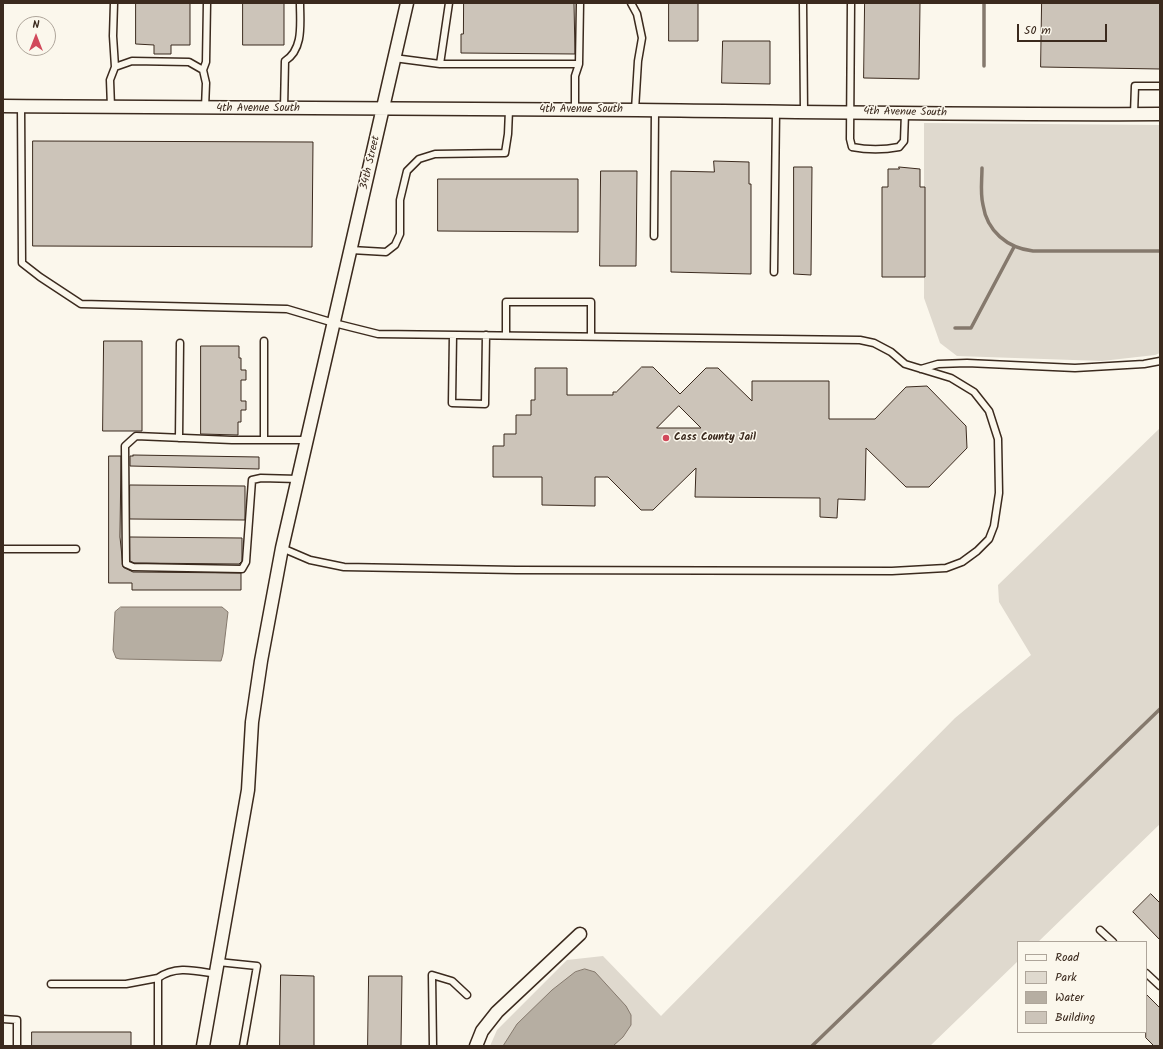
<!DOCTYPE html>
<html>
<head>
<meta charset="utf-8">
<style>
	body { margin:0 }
	#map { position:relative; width:1163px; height:1049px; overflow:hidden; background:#fbf7ec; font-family:Kalam,sans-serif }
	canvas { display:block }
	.frame { position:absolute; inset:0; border:4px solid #3b2a1e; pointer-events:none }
	.legend { position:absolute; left:1017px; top:941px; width:130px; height:92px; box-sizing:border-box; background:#fbf7ec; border:1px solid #aea59a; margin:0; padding:5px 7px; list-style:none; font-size:12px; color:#3b2a1e }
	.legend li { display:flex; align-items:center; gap:8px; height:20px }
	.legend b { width:20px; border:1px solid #aea59a }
	.north { position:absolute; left:16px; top:16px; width:40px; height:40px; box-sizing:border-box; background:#fbf7ec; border:1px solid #aea59a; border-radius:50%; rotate:0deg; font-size:11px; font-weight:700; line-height:16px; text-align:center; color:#3b2a1e }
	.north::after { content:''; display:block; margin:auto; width:14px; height:18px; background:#d1495b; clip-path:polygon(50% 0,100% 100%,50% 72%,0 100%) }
	.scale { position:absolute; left:1017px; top:24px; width:90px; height:18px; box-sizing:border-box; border:2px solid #3b2a1e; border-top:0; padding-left:5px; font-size:12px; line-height:14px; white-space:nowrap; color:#3b2a1e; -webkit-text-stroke:3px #fbf7ec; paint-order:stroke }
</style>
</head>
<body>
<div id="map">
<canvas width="1163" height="1049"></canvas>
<div class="frame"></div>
<ul class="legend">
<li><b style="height:5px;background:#fbf7ec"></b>Road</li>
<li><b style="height:11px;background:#dfd9ce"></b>Park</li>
<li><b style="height:11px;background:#b6aea2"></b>Water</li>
<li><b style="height:11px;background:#ccc4b9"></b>Building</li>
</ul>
<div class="north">N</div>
<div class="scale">50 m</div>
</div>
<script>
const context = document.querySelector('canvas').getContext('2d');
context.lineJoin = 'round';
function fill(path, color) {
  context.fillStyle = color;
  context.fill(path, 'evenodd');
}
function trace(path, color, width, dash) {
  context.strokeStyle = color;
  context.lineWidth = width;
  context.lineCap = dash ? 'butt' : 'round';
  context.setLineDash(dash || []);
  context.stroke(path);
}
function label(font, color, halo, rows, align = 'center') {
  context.font = font + ' Kalam,sans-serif';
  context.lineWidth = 3;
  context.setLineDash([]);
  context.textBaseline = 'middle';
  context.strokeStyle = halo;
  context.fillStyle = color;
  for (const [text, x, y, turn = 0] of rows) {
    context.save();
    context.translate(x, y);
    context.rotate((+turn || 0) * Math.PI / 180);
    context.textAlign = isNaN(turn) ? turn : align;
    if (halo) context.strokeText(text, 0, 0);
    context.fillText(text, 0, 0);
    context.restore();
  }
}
fill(new Path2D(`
	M924,123l236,2v228l-5,2 -53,6 -145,-5 -17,-13 -16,-45z
	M1160,428v396l-122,118h-20v19l-88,85h-440l7,-16 70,-70 36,-4 58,60 294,-298 76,-63 -32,-53 -1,-17z`), '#dfd9ce');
const water = new Path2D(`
	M121,607h101l6,5 -5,42 -2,7 -101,-2 -4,-1 -3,-8 2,-38z
	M585,969l10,3 31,34 5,9v10l-8,12 -10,9h-110l14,-22 35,-34 23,-18z`);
fill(water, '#b6aea2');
trace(water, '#85796d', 1);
trace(new Path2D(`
	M984,66v-63
	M982,168c0,12 -2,25 1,37 4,26 24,43 50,46h127
	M955,328h16l43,-81
	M812,1046l348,-337`), '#85796d', 3.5);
const building = new Path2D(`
	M136,3h54v42h-19v9h-17v-9l-18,-1z
	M243,3h41v42h-41z
	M464,3h110l1,51 -114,-1v-19h2z
	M669,3h29v38h-29z
	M865,3h55l-1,76 -55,-1z
	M1042,3h118v66l-119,-2z
	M723,41h47v43l-48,-1z
	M33,141l280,1 -1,105 -279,-1z
	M714,161l35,1v22h2v90l-80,-2v-101l43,1z
	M794,167h18l-1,108 -17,-1z
	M899,167l21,2v18h5v90h-43v-90h6v-18h11z
	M601,171h36l-1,95h-36z
	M438,179h140v53l-140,-1z
	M104,341h38v90h-39z
	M201,346h38v12h2v12h5v10h-5v21h5v9h-5v12h-3v13l-37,-1z
	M642,367h11l27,27 26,-26h12l34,33v-20h77v38h46l31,-32 21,-1 39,40 1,22 -38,39h-23l-40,-39 -1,52 -27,-1 -1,19 -17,-1v-19l-125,-1 1,-29 -43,42h-12l-33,-33h-13v29l-53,-1v-28h-49v-31h11v-12h12v-19h15v-15h4v-32h32v27h46v-3h3zM679,406l22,22h-44z
	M133,455l126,2v12l-129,-3v-10h3z
	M109,456h12l-1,81 3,30 10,5 108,1v17h-109v-7h-23z
	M130,485l115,1v34l-115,-1z
	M130,537l112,1v23l-3,3 -105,-1 -4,-2z
	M1151,894l9,9v37l-27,-28z
	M281,975l33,1v70h-34z
	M369,976h33l-1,70h-33z
	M1146,994l14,14v38h-6l-8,-8z
	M32,1032h99v14h-99z`);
fill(building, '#ccc4b9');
trace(building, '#3b2a1e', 1);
const service = new Path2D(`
	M114,3l-1,33 2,31
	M631,3l6,11 5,24 -4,23 -3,49
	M803,3l1,109
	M851,3l-1,136 2,8c15,3 32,3 47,0l5,-6 1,-28
	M394,58l46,6h139
	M440,64l9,-61
	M203,70l3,-8 1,-59
	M21,106l1,157 18,14 41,27 206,5 47,14 44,11 482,6 14,3 17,9 14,12 46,14 23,14 15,19 9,28 1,54 -5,33 -5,13 -12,12 -15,11 -16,6 -54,3 -376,-1 -172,-3 -34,-7 -28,-12
	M111,107l-1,-27 5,-13 17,-6 57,1 14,8 3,13 -1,25
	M284,109l1,-48c19,-12 15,-38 15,-58
	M575,110v-34l4,-12 1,-61
	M1134,114l1,-28h25
	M654,236l1,-125
	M351,250l35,2 9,-7 5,-11v-34l7,-29 12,-12 16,-5 70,-1 3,-19 1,-24
	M774,272l2,-160
	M453,335l-1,68 33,1 1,-69
	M506,335v-33h85v34
	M921,369l17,-5 29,-1 108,5 69,-4 16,-3
	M179,438l1,-95
	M264,440v-99
	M298,479l-37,-1 -9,2 -6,82 -4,7 -109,-2 -7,-3 -1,-118 11,-10 96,4h75
	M3,549h73
	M1100,930l13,12
	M218,962l39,4 -14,80
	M1146,973l14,13
	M51,984h75l32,-6
	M3,1019l14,1v26
	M158,1046v-68c18,-13 38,-7 58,-4
	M433,1046l-1,-71 20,6 15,14`);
const minor = new Path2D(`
	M3,106c211,3 422,3 634,4 174,2 349,5 523,4
	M203,1046l45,-256 4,-68 9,-61 21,-113 125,-545
	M476,1046l6,-15 15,-19 83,-78`);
trace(service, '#3b2a1e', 9);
trace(minor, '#3b2a1e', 15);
trace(service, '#fbf7ec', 6);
trace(minor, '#fbf7ec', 12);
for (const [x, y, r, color] of [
	[666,438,4,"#d1495b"]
]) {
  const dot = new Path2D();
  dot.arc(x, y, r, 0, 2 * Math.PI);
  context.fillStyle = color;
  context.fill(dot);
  trace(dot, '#fbf7ec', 1.5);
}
label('11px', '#3b2a1e', '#fbf7ec', [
	["4th Avenue South",258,109],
	["4th Avenue South",581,110],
	["4th Avenue South",905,113,1],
	["34th Street",371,163,-77]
]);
label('bold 11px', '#3b2a1e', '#fbf7ec', [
	["Cass County Jail",674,438]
], 'left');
</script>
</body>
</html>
